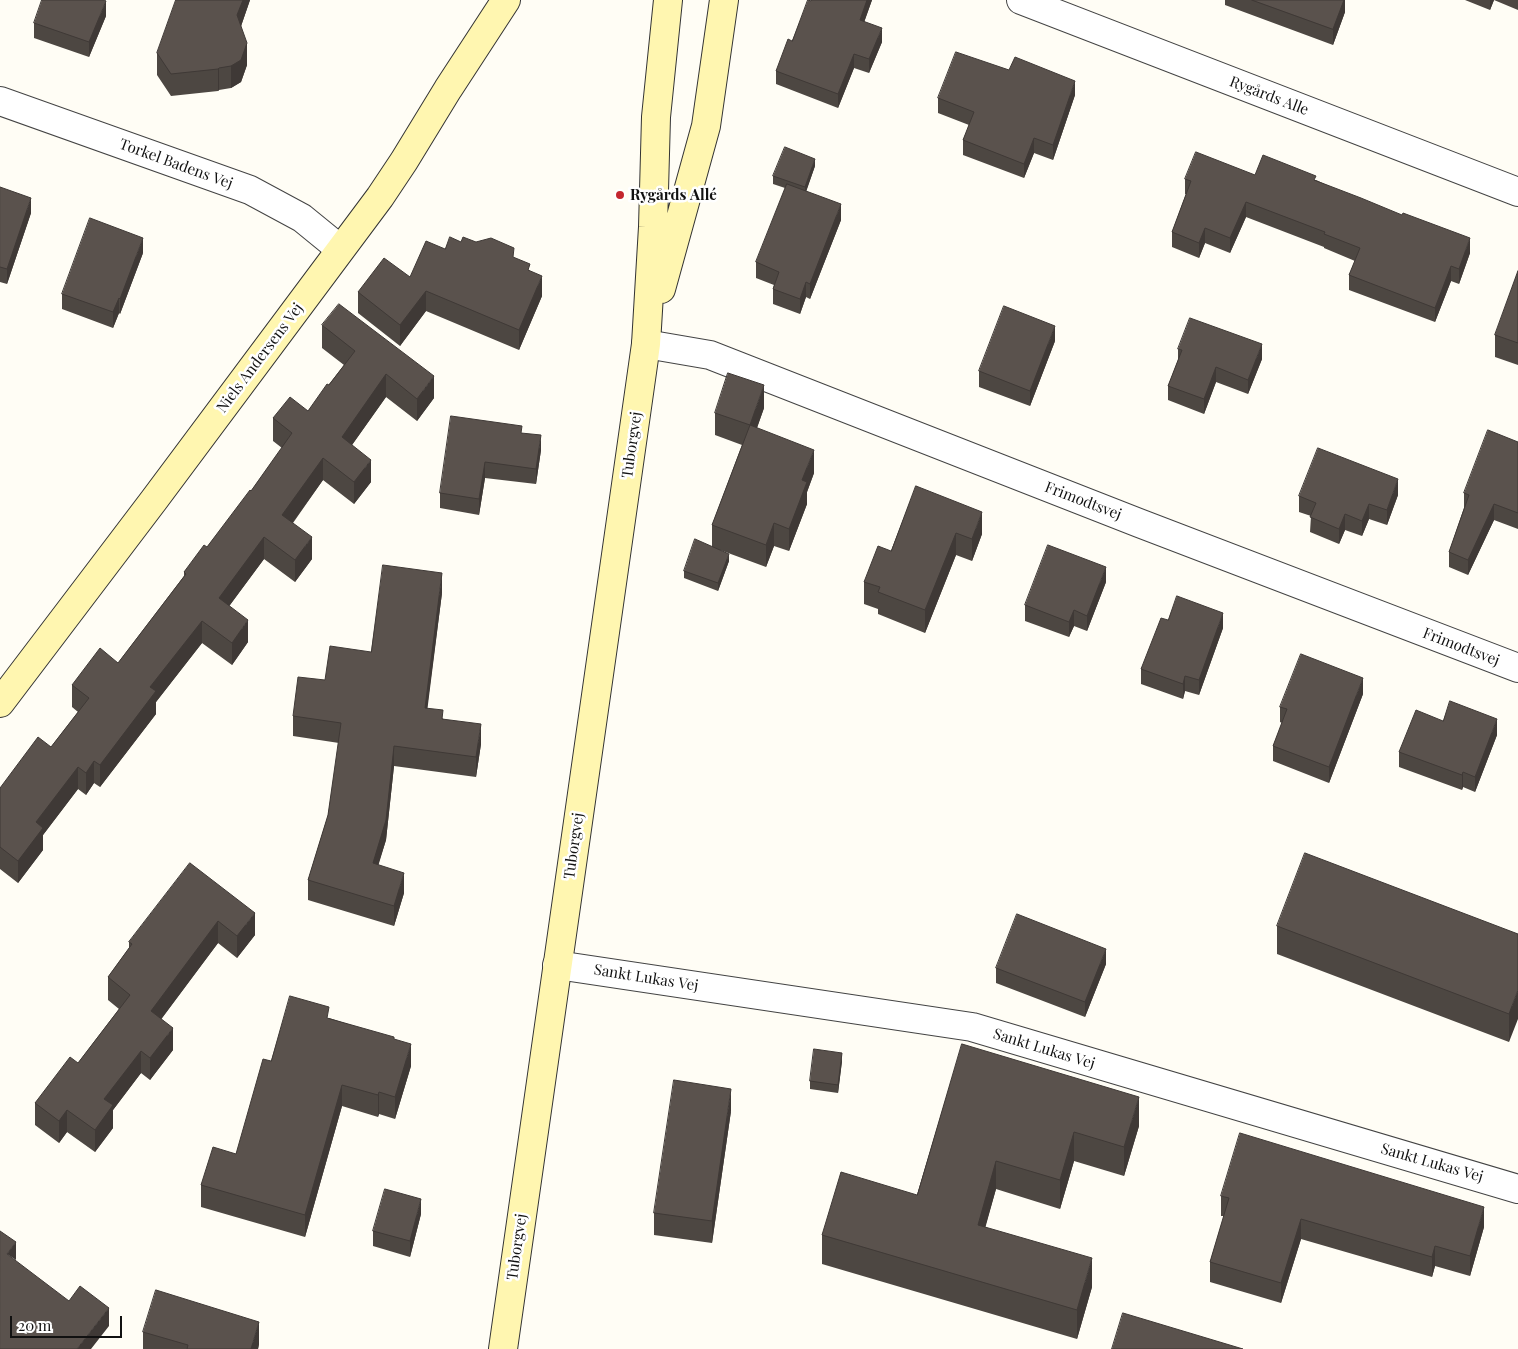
<!DOCTYPE html>
<html>
<head>
<meta charset="utf-8">
<style>
	body { margin:0 }
	#map { position:relative; width:1518px; height:1349px; overflow:hidden; background:#fffdf5; font-family:"Playfair Display",serif }
	canvas { display:block }
	.scale { position:absolute; left:10px; top:1316px; width:112px; height:22px; box-sizing:border-box; border:2px solid #111; border-top:0; padding-left:6px; font-size:15px; line-height:18px; white-space:nowrap; color:#111; -webkit-text-stroke:4px #fff; paint-order:stroke }
</style>
</head>
<body>
<div id="map">
<canvas width="1518" height="1349"></canvas>
<div class="scale">20 m</div>
</div>
<script>
const context = document.querySelector('canvas').getContext('2d');
context.lineJoin = 'round';
function trace(path, color, width, dash) {
  context.strokeStyle = color;
  context.lineWidth = width;
  context.lineCap = dash ? 'butt' : 'round';
  context.setLineDash(dash || []);
  context.stroke(path);
}
function fill(path, color) {
  context.fillStyle = color;
  context.fill(path, 'evenodd');
}
function label(font, color, halo, rows, align = 'center') {
  context.font = font + ' "Playfair Display",serif';
  context.lineWidth = 5;
  context.setLineDash([]);
  context.textBaseline = 'middle';
  context.strokeStyle = halo;
  context.fillStyle = color;
  for (const [text, x, y, turn = 0] of rows) {
    context.save();
    context.translate(x, y);
    context.rotate((+turn || 0) * Math.PI / 180);
    context.textAlign = isNaN(turn) ? turn : align;
    if (halo) context.strokeText(text, 0, 0);
    context.fillText(text, 0, 0);
    context.restore();
  }
}
const street = new Path2D(`
	M1021,0l497,192
	M0,101l250,89 52,28 38,31
	M646,344l64,11 429,168 379,145
	M557,965l415,62 546,162`);
const secondary = new Path2D(`
	M661,289l45,-163 18,-126
	M0,703l154,-203 226,-303 24,-36 44,-72 58,-89
	M503,1349l143,-1005 7,-117 3,-110 12,-117`);
trace(street, '#444', 30);
trace(secondary, '#333', 30);
trace(street, '#fff', 28);
trace(secondary, '#fff6b0', 28);
fill(new Path2D(`
	M176,0h74l-9,26 6,39 -6,17 -10,6 -12,2 -1,1 -47,5 -14,-21v-22z
	M872,0l-8,22 18,20 -13,31 -15,-5 -16,40 -62,-24v-13l16,-30 19,-40z
	M1225,0h120v12l-12,33 -108,-40z
	M1465,0h53v10l-24,-10 -4,10z
	M106,16l-17,41 -55,-19v-15z
	M1075,95l-22,65 -19,-7 -10,25 -61,-23v-15l6,-15 -31,-12v-15z
	M815,166l-9,25 35,29 -31,79 -4,-2 -6,17 -27,-10v-15l1,-4 -18,-7v-16l29,-74 -12,-4v-8z
	M1255,175l61,5 154,73 -11,31 -8,-3 -16,41 -86,-32v-15l6,-14 -31,-13v-1l-78,-30 -16,36 -25,-10 -6,15 -27,-11v-15l14,-38h-1v-15z
	M0,187l31,26 -24,71 -7,-2z
	M461,242l53,16 16,13 12,25 -23,54 -93,-39 -26,35 -42,-33v-21l52,-15z
	M143,253l-23,61 -1,-1 -6,15 -51,-19v-15z
	M1518,271v94l-23,-8v-22z
	M322,325l112,73 -17,23 -31,-24 -34,48 19,37 -17,22 -31,-24 -30,43 19,36 -17,23 -31,-23 -35,47 19,36 -16,23 -30,-22 -46,59v12l-56,73 -6,-4 -8,12 -8,-6 -35,46v15l-25,33 -18,-14v-81l51,-41 27,-35 -6,-5v-22l46,-22 66,-87v-4l23,-25 44,-56 31,-43 -9,-7v-23l35,-7 36,-46 -22,-17z
	M1055,341l-25,65 -51,-19v-16z
	M1178,349l84,10 -14,35 -32,-12 -12,32 -36,-14v-14l10,-26z
	M764,408l-7,20 57,45 -7,19v12l-18,47 -15,-5 -8,21 -46,-17 9,11 -11,30 -34,-13v-7l28,-24v-22l30,-80 -27,-10v-22z
	M522,433l19,17 -5,34 -51,-6 -6,37 -39,-7v-15z
	M1518,442v87l-24,-9 -26,55 -19,-8v-15l15,-44v-15z
	M916,486l66,48 -10,27 -16,-6 -31,78 -47,-19v-5l-14,-5v-22l27,-31z
	M1398,495l-11,30 -18,-6 -7,17 -17,-6 -6,14 -29,-12 1,-16 -12,-4v-16z
	M1106,582l-19,49 -13,-5 -5,11 -44,-16v-16z
	M442,593l-15,115 54,36 -5,33 -82,-11 -8,74 -8,25 26,28 -10,33 -86,-26v-20l20,-65 11,-72 -46,-7v-20l32,-36 46,-28z
	M1168,620l55,8 -24,67 -14,-4 -2,8 -42,-15v-15z
	M1363,694l-34,89 -56,-22v-15l9,-23 -2,-1v-15z
	M1443,721l54,14 -22,57 -12,-5 -1,3 -63,-23v-15z
	M190,863l65,72 -18,23 -19,-15 -57,76 12,31 -23,30 -9,-7 -28,37v18l-18,24 -28,-20 -8,11 -24,-18v-22l43,-40 41,-54 -11,-9v-23l21,-29v-6z
	M1277,926l241,8 -9,108 -232,-88z
	M1106,964l-21,53 -89,-34v-15z
	M329,1018l65,21 17,27 -16,53 -16,-5 -1,3 -36,-11 -37,131 -104,-30v-22l35,-31 35,-93z
	M962,1044l177,82 -15,50 -50,-15 -14,48 -64,-20 -11,38 107,60 -15,52 -255,-75v-29l95,-40z
	M842,1061l-4,32 -28,-4v-8z
	M731,1111l-19,132 -58,-8v-22z
	M1221,1196l263,31 -14,49 -35,-10 -3,11 -131,-38 -20,64 -71,-21v-20l14,-46h-3z
	M421,1214l-11,43 -37,-11v-15z
	M143,1332l116,12 -1,5h-115z`), '#4d4742');
fill(new Path2D(`
	M243,0h7l-13,38v-23z
	M867,0h5l-12,34v-14z
	M1344,0h1v12l-12,33v-16z
	M1490,0h4l-4,10z
	M106,1v15l-17,41v-15z
	M882,28v14l-13,31v-14z
	M247,43v22l-6,17 -10,6v-22z
	M854,54v14l-16,40v-14z
	M219,68v22l-1,1v-22z
	M1075,81v14l-22,65v-15z
	M1034,138v15l-10,25v-14z
	M815,159v7l-10,29v-8z
	M31,198v15l-24,71v-15z
	M1246,202v15l-16,36v-15z
	M841,204v16l-31,79v-15z
	M1205,228v15l-6,15v-15z
	M143,238v15l-23,61v-15z
	M1470,238v15l-11,31v-15z
	M1451,266v15l-16,41v-14z
	M542,276v20l-23,54v-20z
	M806,282v15l-6,17v-15z
	M426,291v20l-26,35v-21z
	M119,298v15l-6,15v-16z
	M1055,326v15l-25,65v-15z
	M1262,344v15l-14,35v-14z
	M1216,367v15l-12,32v-15z
	M386,374v23l-44,62v-22z
	M434,376v22l-17,23v-22z
	M764,385v23l-14,39v-22z
	M541,435v15l-5,34v-15z
	M814,450v23l-7,19v12l-18,47v-22l13,-49z
	M323,458v22l-41,57v-22z
	M371,460v22l-17,22v-22z
	M485,462v16l-6,37v-16z
	M1398,479v16l-11,30v-15z
	M1369,504v15l-7,17v-15z
	M1494,504v16l-26,55v-15z
	M982,512v22l-10,27v-22z
	M1345,514v16l-6,14v-15z
	M774,523v23l-8,21v-22z
	M956,533v22l-31,78v-23z
	M264,537v22l-45,61v-22z
	M312,537v22l-17,23v-22z
	M729,554v7l-11,30v-8z
	M1106,567v15l-19,49v-15z
	M442,573v20l-17,135v-20z
	M1074,610v16l-5,11v-15z
	M1223,613v15l-24,67v-15z
	M248,620v22l-16,23v-22z
	M202,621v22l-46,59v12l-56,73v-22l50,-78z
	M1185,676v15l-2,8v-15z
	M1363,678v16l-34,89v-16z
	M1497,719v16l-22,57v-15z
	M481,724v20l-5,33v-20z
	M394,746v20l-8,74 -13,43v-20z
	M94,761v22l-8,12v-22z
	M78,767v22l-35,46v15l-25,33v-22l18,-39z
	M1463,772v15l-1,3v-15z
	M404,873v20l-10,33v-20z
	M255,913v22l-18,23v-22z
	M218,921v22l-67,90v-22z
	M1106,949v15l-21,53v-15z
	M1518,990v29l-9,23v-28z
	M173,1028v22l-23,30v-22z
	M411,1044v22l-16,53v-22z
	M141,1051v22l-28,37v18l-18,24v-22l9,-31z
	M842,1053v8l-4,32v-8z
	M342,1085v21l-37,131v-22z
	M731,1089v22l-19,132v-22z
	M379,1092v22l-1,3v-22z
	M1139,1097v29l-15,50v-29z
	M67,1110v22l-8,11v-22z
	M1074,1132v29l-14,48v-29z
	M996,1161v28l-18,65v-29z
	M421,1199v15l-11,43v-16z
	M1484,1207v20l-14,49v-20z
	M1301,1219v20l-20,64v-20z
	M16,1242v18l-9,-6z
	M1435,1246v20l-3,11v-20z
	M1092,1258v29l-15,52v-29z
	M109,1308v18l-18,23h-14z
	M259,1322v22l-1,5h-7z`), '#3f3936');
const building = new Path2D(`
	M42,0h62l2,1 -17,41 -55,-19z
	M176,0h67l-6,15 10,28 -6,17 -10,6 -12,2 -1,1 -47,5 -14,-21z
	M808,0l3,1v-1h56l-7,20 22,8 -13,31 -15,-5 -16,40 -62,-23 12,-32 4,2z
	M1252,0h92l-11,29z
	M956,52l53,18 6,-13 60,24 -22,64 -19,-7 -10,26 -61,-24 11,-28 -36,-14z
	M785,147l30,12 -10,28 -32,-11z
	M1196,152l59,23 8,-20 53,21 -2,4 47,18 41,17 1,-2 67,25 -11,31 -8,-3 -16,42 -86,-33 11,-27 -36,-14 1,-2 -79,-30 -16,36 -25,-10 -6,15 -27,-11 19,-51 -6,-2z
	M787,184l54,20 -31,80 -4,-2 -6,17 -27,-10 6,-17 -23,-10z
	M0,187l31,11 -24,71 -7,-2z
	M90,218l53,20 -23,61 -1,-1 -6,14 -51,-18z
	M450,237l11,5 2,-5 13,5 15,-4 23,10 -1,9 17,7 -2,6 14,6 -23,54 -93,-39 -26,34 -42,-33 26,-34 26,19 16,-36 19,8z
	M1518,271v72l-23,-8z
	M339,304l95,72 -17,23 -31,-25 -44,63 29,23 -17,22 -31,-24 -41,57 30,22 -17,23 -31,-23 -45,61 29,22 -16,23 -30,-22 -52,66 6,4 -56,74 -6,-4 -8,12 -8,-6 -42,55 7,6 -25,33 -18,-14v-59l38,-51 13,10 38,-49 -17,-13 28,-37 18,15 68,-89 -2,-2 20,-27 3,2 43,-57 1,1 41,-58 -19,-15 17,-21 18,14 19,-27 2,1 26,-34 -33,-26z
	M1004,306l51,20 -25,65 -51,-20z
	M1190,318l72,26 -14,36 -32,-13 -12,32 -36,-13 14,-36 -4,-1z
	M728,373l36,12 -14,40 64,25 -12,30 5,2 -18,47 -15,-6 -8,22 -54,-20 38,-100 -35,-12z
	M451,416l71,10 -1,7 20,2 -5,34 -51,-7 -6,37 -39,-6z
	M1488,430l30,12v71l-24,-9 -26,56 -19,-8 20,-57 -5,-2z
	M1318,448l80,31 -11,31 -18,-6 -7,17 -17,-7 -6,15 -29,-12 6,-14 -17,-7z
	M916,486l66,26 -10,27 -16,-6 -31,77 -47,-18 2,-5 -16,-5 14,-36 13,5z
	M695,539l34,15 -11,29 -34,-12z
	M1048,545l58,22 -19,49 -13,-6 -5,12 -44,-17z
	M383,565l59,8 -17,135 18,2 -1,9 39,5 -5,33 -82,-11 -8,74 -13,43 31,10 -10,33 -86,-26 20,-65 13,-92 -48,-7 5,-39 27,3 5,-34 41,6z
	M1177,596l46,17 -24,67 -14,-4 -2,8 -42,-15 20,-51 7,2z
	M1301,654l62,24 -34,89 -56,-21 14,-37 -7,-2z
	M1450,701l47,18 -22,58 -12,-5 -1,3 -63,-23 17,-42 27,11z
	M1305,853l213,81v56l-9,24 -232,-88z
	M190,863l65,50 -18,23 -19,-15 -67,90 22,17 -23,30 -9,-7 -37,48 9,6 -18,25 -28,-20 -8,11 -24,-18 35,-46 8,6 52,-68 -22,-18 24,-33 -3,-2z
	M1017,914l89,35 -21,53 -89,-34z
	M290,996l39,11 -2,11 67,19v2l17,5 -16,53 -16,-5 -1,3 -36,-10 -37,130 -104,-30 12,-38 23,7 27,-95 8,2z
	M962,1044l177,53 -15,50 -50,-15 -14,48 -64,-19 -18,64 114,33 -15,52 -255,-75 19,-63 76,23z
	M814,1049l28,4 -4,32 -28,-4z
	M674,1080l57,9 -19,132 -58,-8z
	M1240,1133l244,74 -14,49 -35,-10 -3,11 -131,-38 -20,64 -71,-21 19,-64 -8,-2z
	M385,1189l36,10 -11,42 -37,-10z
	M0,1231l16,11 -9,12 62,47 11,-15 29,22 -32,41h-77z
	M156,1290l103,32 -8,27h-64l1,-4 -45,-13z
	M1123,1313l120,36h-131z`);
fill(building, '#5a524d');
trace(building, '#3f3936', 1);
for (const [x, y, r, color] of [
	[620,195,5,"#c4262e"]
]) {
  const dot = new Path2D();
  dot.arc(x, y, r, 0, 2 * Math.PI);
  context.fillStyle = color;
  context.fill(dot);
  trace(dot, '#fff', 2);
}
label('15px', '#111', '#fff', [
	["Rygårds Alle",1269,96,21],
	["Torkel Badens Vej",176,164,20],
	["Niels Andersens Vej",260,358,-53],
	["Tuborgvej",632,445,-82],
	["Frimodtsvej",1083,501,21],
	["Frimodtsvej",1461,647,21],
	["Tuborgvej",574,846,-82],
	["Sankt Lukas Vej",646,978,9],
	["Sankt Lukas Vej",1044,1049,17],
	["Sankt Lukas Vej",1432,1163,16],
	["Tuborgvej",517,1247,-82]
]);
label('bold 15px', '#111', '#fff', [
	["Rygårds Allé",630,195]
], 'left');
</script>
</body>
</html>
